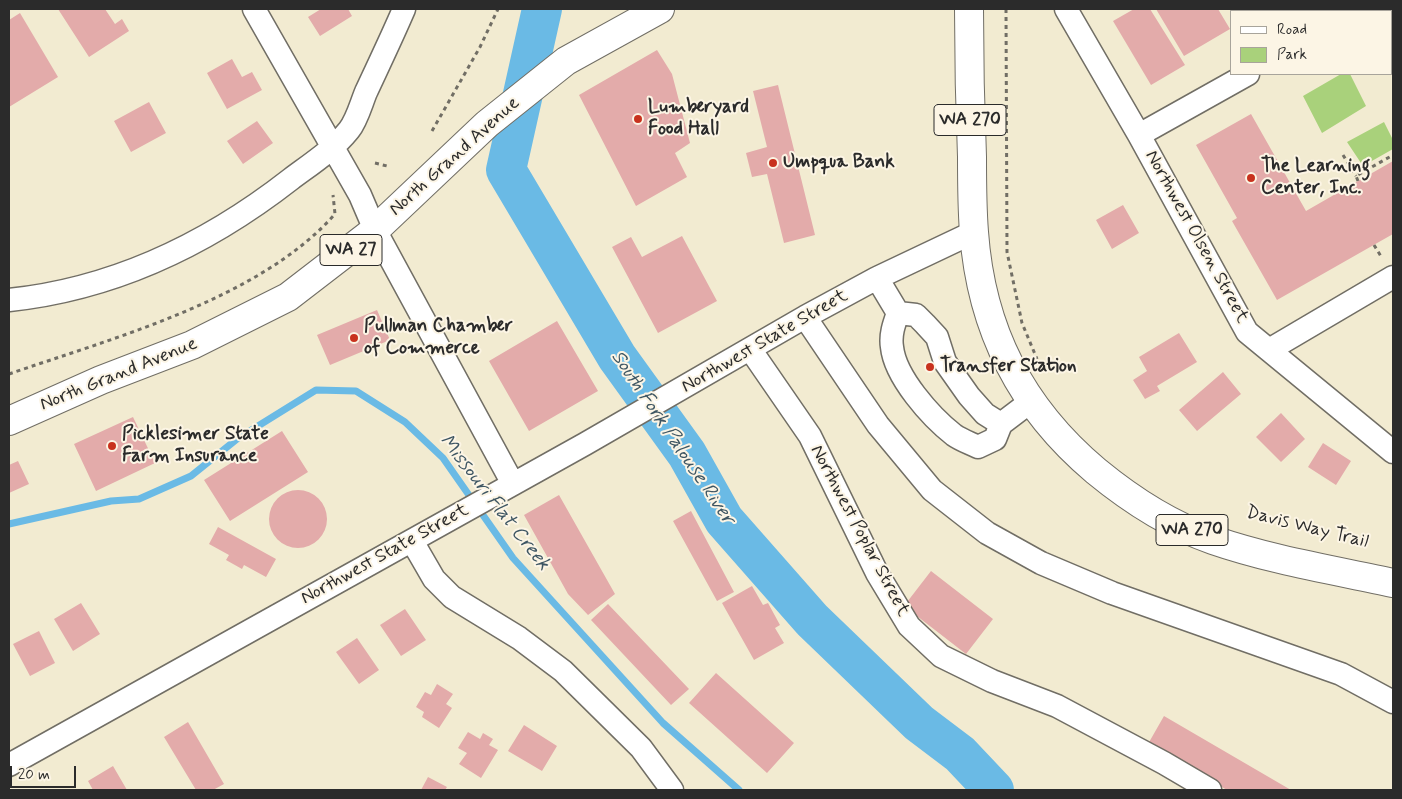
<!DOCTYPE html>
<html>
<head>
<meta charset="utf-8">
<style>
	body { margin:0 }
	#map { position:relative; width:1402px; height:799px; overflow:hidden; background:#f2ebd1; font-family:Mynerve,sans-serif }
	canvas { display:block }
	.frame { position:absolute; inset:0; border:10px solid #2b2b2b; pointer-events:none }
	.legend { position:absolute; left:1230px; top:10px; width:162px; height:65px; box-sizing:border-box; background:#fcf5e5; border:1px solid #a8a49b; margin:0; padding:6px 9px; list-style:none; font-size:15px; color:#2b2b2b }
	.legend li { display:flex; align-items:center; gap:10px; height:25px }
	.legend b { width:25px; border:1px solid #a8a49b }
	.scale { position:absolute; left:10px; top:766px; width:66px; height:22px; box-sizing:border-box; border:2px solid #2b2b2b; border-top:0; padding-left:6px; font-size:15px; line-height:18px; white-space:nowrap; color:#2b2b2b; -webkit-text-stroke:4px #fcf5e5; paint-order:stroke }
</style>
</head>
<body>
<div id="map">
<canvas width="1402" height="799"></canvas>
<div class="frame"></div>
<ul class="legend">
<li><b style="height:6px;background:#fff"></b>Road</li>
<li><b style="height:14px;background:#a9d17b"></b>Park</li>
</ul>
<div class="scale">20 m</div>
</div>
<script>
const context = document.querySelector('canvas').getContext('2d');
context.lineJoin = 'round';
function fill(path, color) {
  context.fillStyle = color;
  context.fill(path, 'evenodd');
}
function trace(path, color, width, dash) {
  context.strokeStyle = color;
  context.lineWidth = width;
  context.lineCap = dash ? 'butt' : 'round';
  context.setLineDash(dash || []);
  context.stroke(path);
}
function label(font, color, halo, rows, align = 'center') {
  context.font = font + ' Mynerve,sans-serif';
  context.lineWidth = 4;
  context.setLineDash([]);
  context.textBaseline = 'middle';
  context.strokeStyle = halo;
  context.fillStyle = color;
  for (const [text, x, y, turn = 0] of rows) {
    context.save();
    context.translate(x, y);
    context.rotate((+turn || 0) * Math.PI / 180);
    context.textAlign = isNaN(turn) ? turn : align;
    if (halo) context.strokeText(text, 0, 0);
    context.fillText(text, 0, 0);
    context.restore();
  }
}
fill(new Path2D(`
	M1341,74h9l16,32 -44,27 -19,-37z
	M1384,122l9,18v9l-30,17 -16,-24z`), '#a9d17b');
trace(new Path2D(`
	M9,524l102,-23 28,-2 52,-23 46,-37 79,-49 40,1 49,31 38,36 70,100 150,165 76,67`), '#6abae5', 7);
trace(new Path2D(`
	M542,9l-36,161 111,187 70,97 37,66 88,100 107,103 41,31 34,36`), '#6abae5', 40);
fill(new Path2D(`
	M58,9h47l10,15 7,-5 7,12 -40,26z
	M321,9h27l4,7 -32,20 -12,-19z
	M1134,9h16l35,56 -34,20 -38,-64z
	M1156,9h62l12,20 -46,27z
	M20,13l38,64 -49,30v-87z
	M657,50l15,24 18,69 -15,10 12,24 -51,29 -57,-111z
	M232,59l10,18 10,-5 10,18 -35,19 -20,-36z
	M778,85l37,150 -31,8 -17,-69 -15,3 -6,-24 21,-6 -14,-56z
	M149,102l17,31 -35,19 -17,-31z
	M1251,114l55,97 87,-50v73l-116,66 -45,-79 5,-3 -41,-73z
	M257,121l16,22 -30,21 -16,-23z
	M1123,205l16,28 -27,16 -16,-29z
	M682,236l35,65 -59,32 -46,-86 19,-10 11,20z
	M377,310l13,30 -60,25 -13,-30z
	M557,321l41,70 -69,40 -40,-70z
	M1179,333l18,29 -40,24 3,5 -15,8 -12,-19 14,-9 -8,-14z
	M1223,372l18,22 -44,37 -18,-21z
	M1281,413l24,26 -24,23 -25,-25z
	M133,417l22,46 -59,28 -22,-47z
	M282,431l26,41 -78,49 -26,-41z
	M1323,443l28,18 -15,24 -28,-18z
	M18,461l11,23 -20,9v-28z
	M269 519a29 29 0 1 1 58 0a29 29 0 1 1-58 0Z
	M559,495l56,99 -27,21 -20,-21 -44,-79z
	M691,511l43,81 -17,9 -44,-80z
	M218,527l58,32 -10,18 -22,-12 -2,4 -16,-9 3,-5 -20,-11z
	M931,571l62,48 -27,35 -62,-48z
	M752,586l11,19 5,-2 12,22 -5,3 9,15 -30,17 -32,-57z
	M81,603l19,31 -27,17 -19,-32z
	M608,604l81,85 -18,16 -80,-85z
	M405,609l21,31 -25,16 -21,-31z
	M39,631l16,32 -25,13 -17,-32z
	M357,638l22,32 -20,14 -23,-32z
	M716,673l78,70 -27,30 -78,-70z
	M437,684l16,10 -7,10 6,4 -13,20 -17,-11 2,-5 -8,-5 9,-15 6,3z
	M1164,716l127,74h-64l-79,-46z
	M188,722l36,62 -11,6h-17l-32,-53z
	M524,725l33,21 -15,25 -34,-20z
	M468,732l12,7 3,-6 10,6 -4,6 9,5 -17,28 -22,-14 8,-11 -9,-5z
	M113,766l14,24h-34l-5,-9z
	M428,777l19,10 -2,3h-24z`), '#e3abaa');
const minor = new Path2D(`
	M254,9l106,186 15,35 138,254
	M1066,9l73,126 108,197 146,120
	M1360,11l4,-2
	M1139,135l109,-61
	M877,278l21,35c-4,11 -8,22 -6,34 3,30 39,70 62,88 7,5 16,8 24,12l17,-8 6,-15 29,-22
	M9,300c105,-11 200,-57 282,-121 20,-15 42,-29 58,-49 8,-10 12,-26 17,-38 13,-28 26,-55 38,-83
	M898,313l18,2 9,9 12,13 8,25 24,34 16,18 16,10
	M805,317l73,108 54,65 55,43 54,30 71,30 229,81 52,28
	M750,349l60,87 67,137 32,53 32,30 51,25 65,25 107,57 46,27
	M1269,350l124,-73
	M412,541l22,38 18,18 67,41 44,33 78,77 31,42
	M9,765l576,-321 220,-127 72,-39 97,-46`);
const major = new Path2D(`
	M969,9c0,49 1,99 3,148 0,25 0,50 2,75 7,98 47,176 122,239 34,28 74,54 117,69 58,20 120,30 180,43
	M9,421l92,-41 91,-35 96,-48 87,-67 112,-106 79,-63 94,-52`);
trace(minor, '#716e65', 25);
trace(major, '#716e65', 30);
trace(new Path2D(`
	M1006,9l1,243 15,71 15,36
	M432,131l48,-84 18,-38
	M1343,155l13,21
	M375,163l12,3
	M1358,181l-2,-5 37,-21
	M1374,245l8,13
	M9,374c104,-36 251,-75 326,-160l-2,-19`), '#716e65', 3, [4, 4]);
trace(minor, '#fff', 22);
trace(major, '#fff', 28);
for (const [x, y, r, color] of [
	[638,119,5,"#c8321e"],
	[773,163,5,"#c8321e"],
	[1251,178,5,"#c8321e"],
	[354,338,5,"#c8321e"],
	[930,367,5,"#c8321e"],
	[112,446,5,"#c8321e"]
]) {
  const dot = new Path2D();
  dot.arc(x, y, r, 0, 2 * Math.PI);
  context.fillStyle = color;
  context.fill(dot);
  trace(dot, '#fcf5e5', 2);
}
for (const [x, y, w] of [
	[970,120,72],
	[351,250,62],
	[1192,530,72]
]) {
  const box = new Path2D();
  box.roundRect(x - w / 2, y - 15.5, w, 31, 4);
  context.fillStyle = '#fcf5e5';
  context.fill(box);
  trace(box, '#2b2b2b', 1);
}
label('bold 18px', '#2b2b2b', null, [
	["WA 270",970,120],
	["WA 27",351,250],
	["WA 270",1192,530]
]);
label('bold 19px', '#2b2b2b', '#fcf5e5', [
	["Lumberyard",648,108],
	["Food Hall",648,130],
	["Umpqua Bank",783,163],
	["The Learning",1261,167],
	["Center, Inc.",1261,189],
	["Pullman Chamber",364,327],
	["of Commerce",364,349],
	["Transfer Station",940,367],
	["Picklesimer State",122,435],
	["Farm Insurance",122,457]
], 'left');
label('19px', '#2b2b2b', '#fcf5e5', [
	["North Grand Avenue",455,157,-42],
	["Northwest Olsen Street",1196,237,61],
	["Northwest State Street",765,342,-30],
	["North Grand Avenue",119,375,-22],
	["Davis Way Trail",1307,528,14],
	["Northwest Poplar Street",859,531,62],
	["Northwest State Street",385,555,-29]
]);
label('italic 20px', '#3e5663', '#fcf5e5', [
	["South Fork Palouse River",672,438,56],
	["Missouri Flat Creek",494,503,52]
]);
</script>
</body>
</html>
